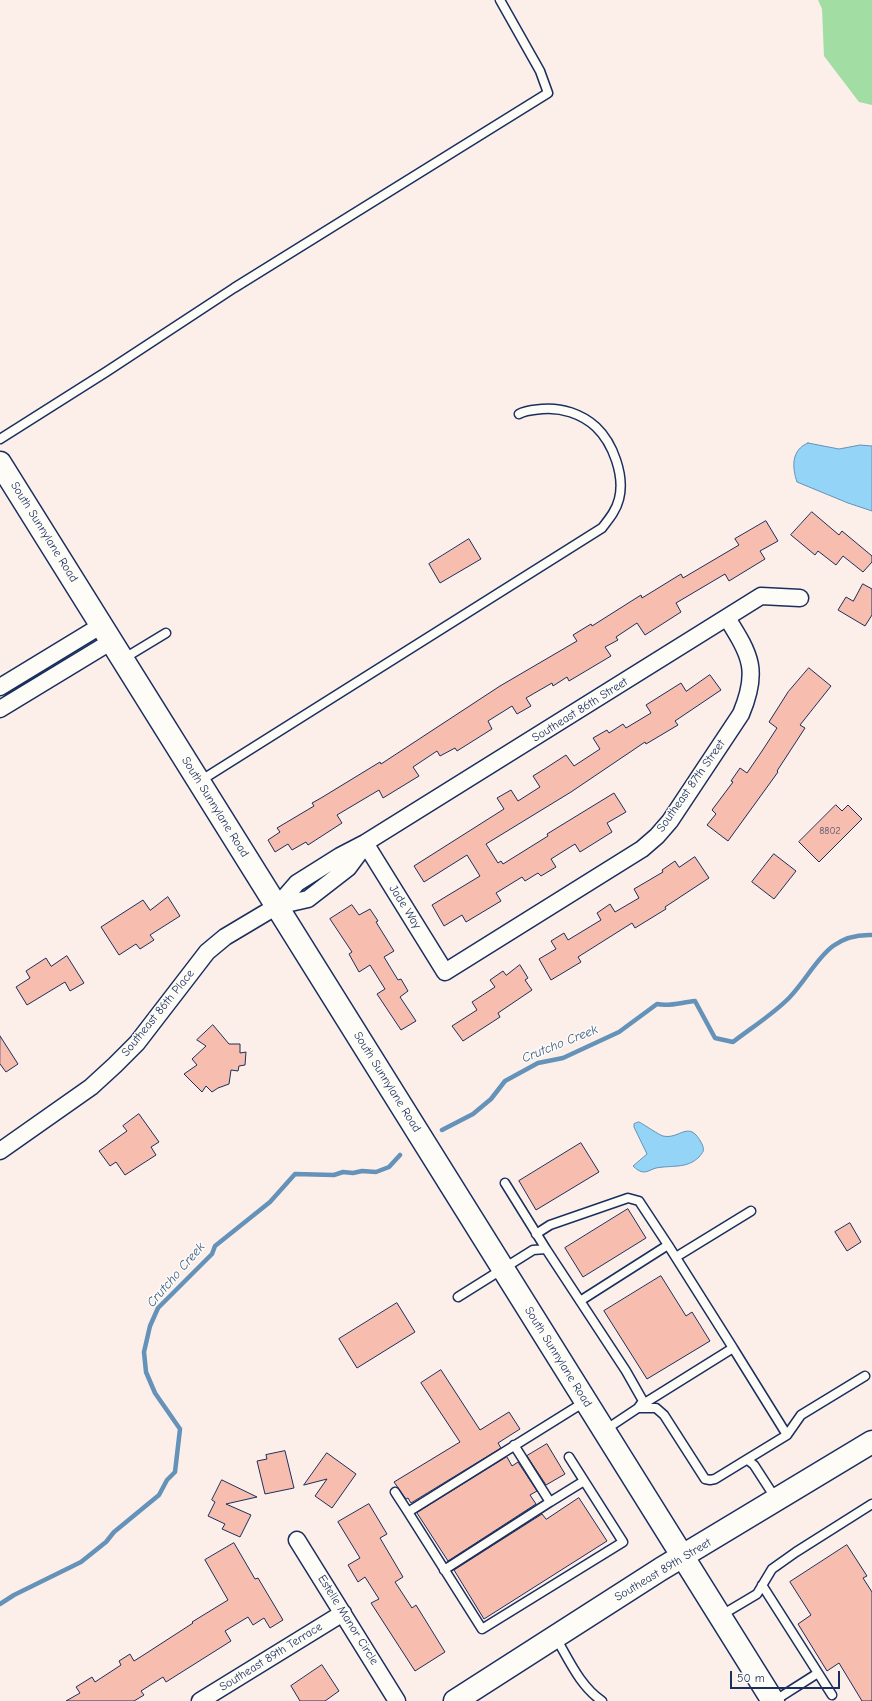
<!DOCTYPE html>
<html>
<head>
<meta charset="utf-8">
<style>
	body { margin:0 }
	#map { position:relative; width:872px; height:1701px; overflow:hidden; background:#fcefe9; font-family:"Comic Neue",sans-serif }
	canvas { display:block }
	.scale { position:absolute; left:730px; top:1671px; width:110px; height:18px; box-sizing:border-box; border:2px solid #1b2f5e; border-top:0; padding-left:5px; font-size:12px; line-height:14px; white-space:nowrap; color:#1b2f5e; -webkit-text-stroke:3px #fdfcf7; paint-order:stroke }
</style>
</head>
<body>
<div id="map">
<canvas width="872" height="1701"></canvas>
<div class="scale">50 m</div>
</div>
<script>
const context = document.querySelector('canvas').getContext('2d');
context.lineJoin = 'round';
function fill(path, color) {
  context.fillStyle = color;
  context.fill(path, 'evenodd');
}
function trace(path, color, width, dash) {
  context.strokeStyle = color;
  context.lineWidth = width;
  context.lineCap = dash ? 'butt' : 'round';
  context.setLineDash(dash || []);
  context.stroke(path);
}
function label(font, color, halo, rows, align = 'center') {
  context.font = font + ' "Comic Neue",sans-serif';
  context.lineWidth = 3;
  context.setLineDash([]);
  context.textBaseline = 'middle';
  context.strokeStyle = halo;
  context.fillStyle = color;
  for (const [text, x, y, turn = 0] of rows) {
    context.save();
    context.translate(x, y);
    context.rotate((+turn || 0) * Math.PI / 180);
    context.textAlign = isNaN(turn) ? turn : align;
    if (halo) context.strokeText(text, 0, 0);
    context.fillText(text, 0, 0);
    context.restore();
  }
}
fill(new Path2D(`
	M818,0h54v105l-13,-3 -35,-46 -2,-47z`), '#a2dda3');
const water = new Path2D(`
	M808,443l31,6 21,-4 12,1v65l-24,-8 -51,-21c-5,-15 -6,-32 11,-39z
	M639,1122c6,3 20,13 24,14 17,4 26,-18 39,8 3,7 1,8 -3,13 -12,12 -27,8 -43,11 -4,1 -8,4 -12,4 -4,0 -8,-3 -11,-6l14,-12 -13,-27v-3z`);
fill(water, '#94d4f6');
trace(water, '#6492b9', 1);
trace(new Path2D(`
	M442,1130l31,-16 18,-15 14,-18 33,-18 25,-5 56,-26 38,-28c13,3 25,-2 38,-3l20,37 18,4c18,-14 39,-27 56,-44 27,-28 36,-65 83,-63
	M0,1604l14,-9 67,-33 25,-20 8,-10 45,-37 8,-15 8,-8 5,-43 -25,-36 -9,-21 -2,-20 6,-26 8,-18 54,-54 3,-8 55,-44 25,-28 39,1 9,-3 10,1 9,-2 14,1 13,-5 11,-12`), '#6492b9', 4.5);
const building = new Path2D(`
	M812,512l27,23 3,-4 30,25v6l-9,10 -20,-16 -7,9 -18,-14 -3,4 -24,-20z
	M766,521l12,20 -18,10 5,8 -36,22 -4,-7 -49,29 5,9 -36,23 -8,-12 -21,14 2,3 -13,7 6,9 -42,25 -2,-4 -14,9 -1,-3 -26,15 5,8 -14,8 -5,-8 -24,15 4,8 -35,22 -2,-3 -15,8 -3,-5 -24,16 6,9 -36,22 -4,-8 -42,25 5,8 -34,22 -2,-3 -14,8 -4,-6 -13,8 -7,-12 12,-8 -3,-4 37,-22 -2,-3 9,-5 59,-36 1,2 119,-78 77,-45 -4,-6 18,-11 1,2 49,-31 1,3 39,-24 2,4 56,-33 -4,-6z
	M469,539l12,20 -41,24 -11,-19z
	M863,584l9,5v26l-7,11 -27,-16 8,-13 7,4z
	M809,668l22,18 -31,39 5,3 -28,43 1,1 -50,69 -21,-16 9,-11 -4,-4 21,-28 -2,-1 9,-13 7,5 15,-22 15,-23 -8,-6 19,-30z
	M710,675l11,15 -46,31 3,4 -32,19 -1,-2 -74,50 -85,52 12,19 3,-2 2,3 45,-28 -1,-2 67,-41 12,19 -19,11 5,9 -32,20 -5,-8 -24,15 5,8 -15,9 -3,-3 -13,8 -3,-4 -26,16 5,8 -35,21 -4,-7 -18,11 -12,-21 48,-29 -13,-21 -43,27 -10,-16 90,-57 -7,-11 14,-8 7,11 22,-14 -7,-11 13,-8 20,-13 8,11 26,-17 -7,-11 14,-8 2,3 14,-9 3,4 25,-15 -5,-8 35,-22 5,8z
	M836,805l6,6 6,-6 14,14 -43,43 -20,-20z
	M774,854l22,17 -22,28 -22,-17z
	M695,857l14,21 -44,29 1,2 -31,19 -3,-5 -54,34 3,5 -30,18 -12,-21 17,-10 -5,-8 13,-8 4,7 33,-20 -4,-7 13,-9 5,8 24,-14 -5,-9 29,-17 -1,-2 13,-9 4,6z
	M168,897l12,19 -30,19 4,5 -14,9 -4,-5 -17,11 -18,-28 42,-27 7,10z
	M352,905l7,10 11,-6 8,12 -2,1 18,29 -10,6 14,23 3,-1 7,12 -8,6 16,24 -15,9 -24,-36 8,-5 -15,-24 -11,7 -10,-18 3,-2 -22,-33z
	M67,956l17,27 -14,8 -5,-9 -38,23 -11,-18 14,-9 -4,-7 20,-13 5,8z
	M520,965l8,13 -3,2 7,10 -34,23 2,4 -37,24 -11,-15 25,-16 -5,-8 23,-15 -5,-7 13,-9 3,4z
	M213,1025l16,19h11v9l6,-1 -1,13 -6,1 -1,5 -7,-1 -2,14 -11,4 -6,4 -6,-6 -4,6 -18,-18 13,-9 -5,-6 14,-13 -9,-6z
	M0,1036l18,28 -12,8 -6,-8z
	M139,1114l20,28 -8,5 5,8 -31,20 -9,-13 -6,4 -11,-15 28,-20 -4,-5z
	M581,1143l18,29 -63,38 -17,-29z
	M628,1209l18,29 -63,39 -18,-29z
	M850,1223l11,19 -14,9 -12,-19z
	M661,1276l25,40 6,-4 18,29 -63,38 -43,-68z
	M397,1303l18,29 -58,36 -18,-29z
	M441,1370l39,60 29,-18 11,17 -22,14 3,5 -90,55 -3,-5 -2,1 -12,-17 66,-40 -39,-59z
	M547,1444l18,30 -19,11 -19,-29z
	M285,1451l9,37 -29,6 -8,-33 10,-2 -1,-4z
	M327,1453l29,21 -24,34 -17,-12 12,-17 -23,6z
	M507,1457l5,9 6,-4 19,29 -7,4 6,9 -88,57 -31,-48z
	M222,1480l35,17 -31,7 25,11 -11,22 -18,-8 3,-5 -17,-8 7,-14 -3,-2z
	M579,1498l28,43 -123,78 -30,-49 88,-56 4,5z
	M369,1504l18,30 -7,4 23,39 -8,5 17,26 4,-3 29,47 -30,19 -44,-68 8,-4 -14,-22 -7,5 -10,-17 12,-7 -22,-36z
	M234,1543l21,36 3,-1 25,42 -13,8 -6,-10 -11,7 -5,-8 -23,14 6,10 -65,41 -3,-5 -22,14 3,4 -10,6h-68l14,-8 -4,-6 16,-10 3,5 26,-17 -2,-4 11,-7 4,7 8,-5 51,-33 -1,-1 36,-22 -23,-40z
	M847,1545l20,31 -4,2 9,14v109h-10l-23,-38 -12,8 -29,-47 13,-9 -21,-33z
	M322,1665l17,26 -14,10h-25l-9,-15z`);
fill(building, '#f7bdaf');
trace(building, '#1b2f5e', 1);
const lane = new Path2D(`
	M0,439l106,-67 128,-84 314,-195 -8,-22 -40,-71
	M123,659l43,-26
	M200,781l402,-253c7,-9 14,-17 17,-29 6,-23 -6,-56 -23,-72 -14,-13 -35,-20 -54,-18 -8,1 -16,1 -23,5
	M505,1183l41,66
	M536,1234l14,-9 78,-27 11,3 29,44
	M676,1257l75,-46
	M458,1297l75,-47 13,-1 80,122 17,30 -5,7 -33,22
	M580,1301l88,-56 65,103
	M640,1406l93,-58 54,87 -41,25
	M639,1408h17l8,7 41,64 5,1 5,-1 31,-19 3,1 5,4 22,34
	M787,1435l14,-20 64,-39
	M395,1492l13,20 178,-111
	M550,1502l34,-21
	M408,1512l74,117 141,-87 -54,-85
	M444,1570l106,-68 -36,-57
	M762,1585l70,110
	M720,1616l37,-22 15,-25 24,-17 76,-48
	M556,1638c13,22 24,48 46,63
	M774,1701l44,-28`);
const street = new Path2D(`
	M0,687l102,-62
	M0,709l112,-68
	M365,843l80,129 197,-123 15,-13 13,-15 71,-107c18,-43 10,-58 -14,-96
	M277,906l20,-23 43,-27 25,-13 396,-247 39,2
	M0,1151l91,-64 24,-22 22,-22 70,-91 18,-15 52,-31 31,-7 40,-31 17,-23
	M297,1540l100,161
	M200,1701l143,-88`);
const secondary = new Path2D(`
	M0,463l773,1238
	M455,1701l206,-132 211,-127`);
trace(lane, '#1b2f5e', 11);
trace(street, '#1b2f5e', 19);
trace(secondary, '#1b2f5e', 25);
trace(lane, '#fdfcf7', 8);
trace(street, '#fdfcf7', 16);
trace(secondary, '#fdfcf7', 22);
label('10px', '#525272', null, [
	["8802",830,831]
]);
label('12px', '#1b2f5e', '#fdfcf7', [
	["South Sunnylane Road",44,532,58],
	["Southeast 86th Street",580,710,-32],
	["Southeast 87th Street",691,786,-55],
	["South Sunnylane Road",215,807,58],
	["Jade Way",405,907,58],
	["Southeast 86th Place",158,1013,-51],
	["South Sunnylane Road",387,1082,58],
	["South Sunnylane Road",558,1357,58],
	["Southeast 89th Street",663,1570,-31],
	["Estelle Manor Circle",348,1620,58],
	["Southeast 89th Terrace",271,1657,-32]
]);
label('italic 13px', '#395884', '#fdfcf7', [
	["Crutcho Creek",560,1044,-22],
	["Crutcho Creek",176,1275,-49]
]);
</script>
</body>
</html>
